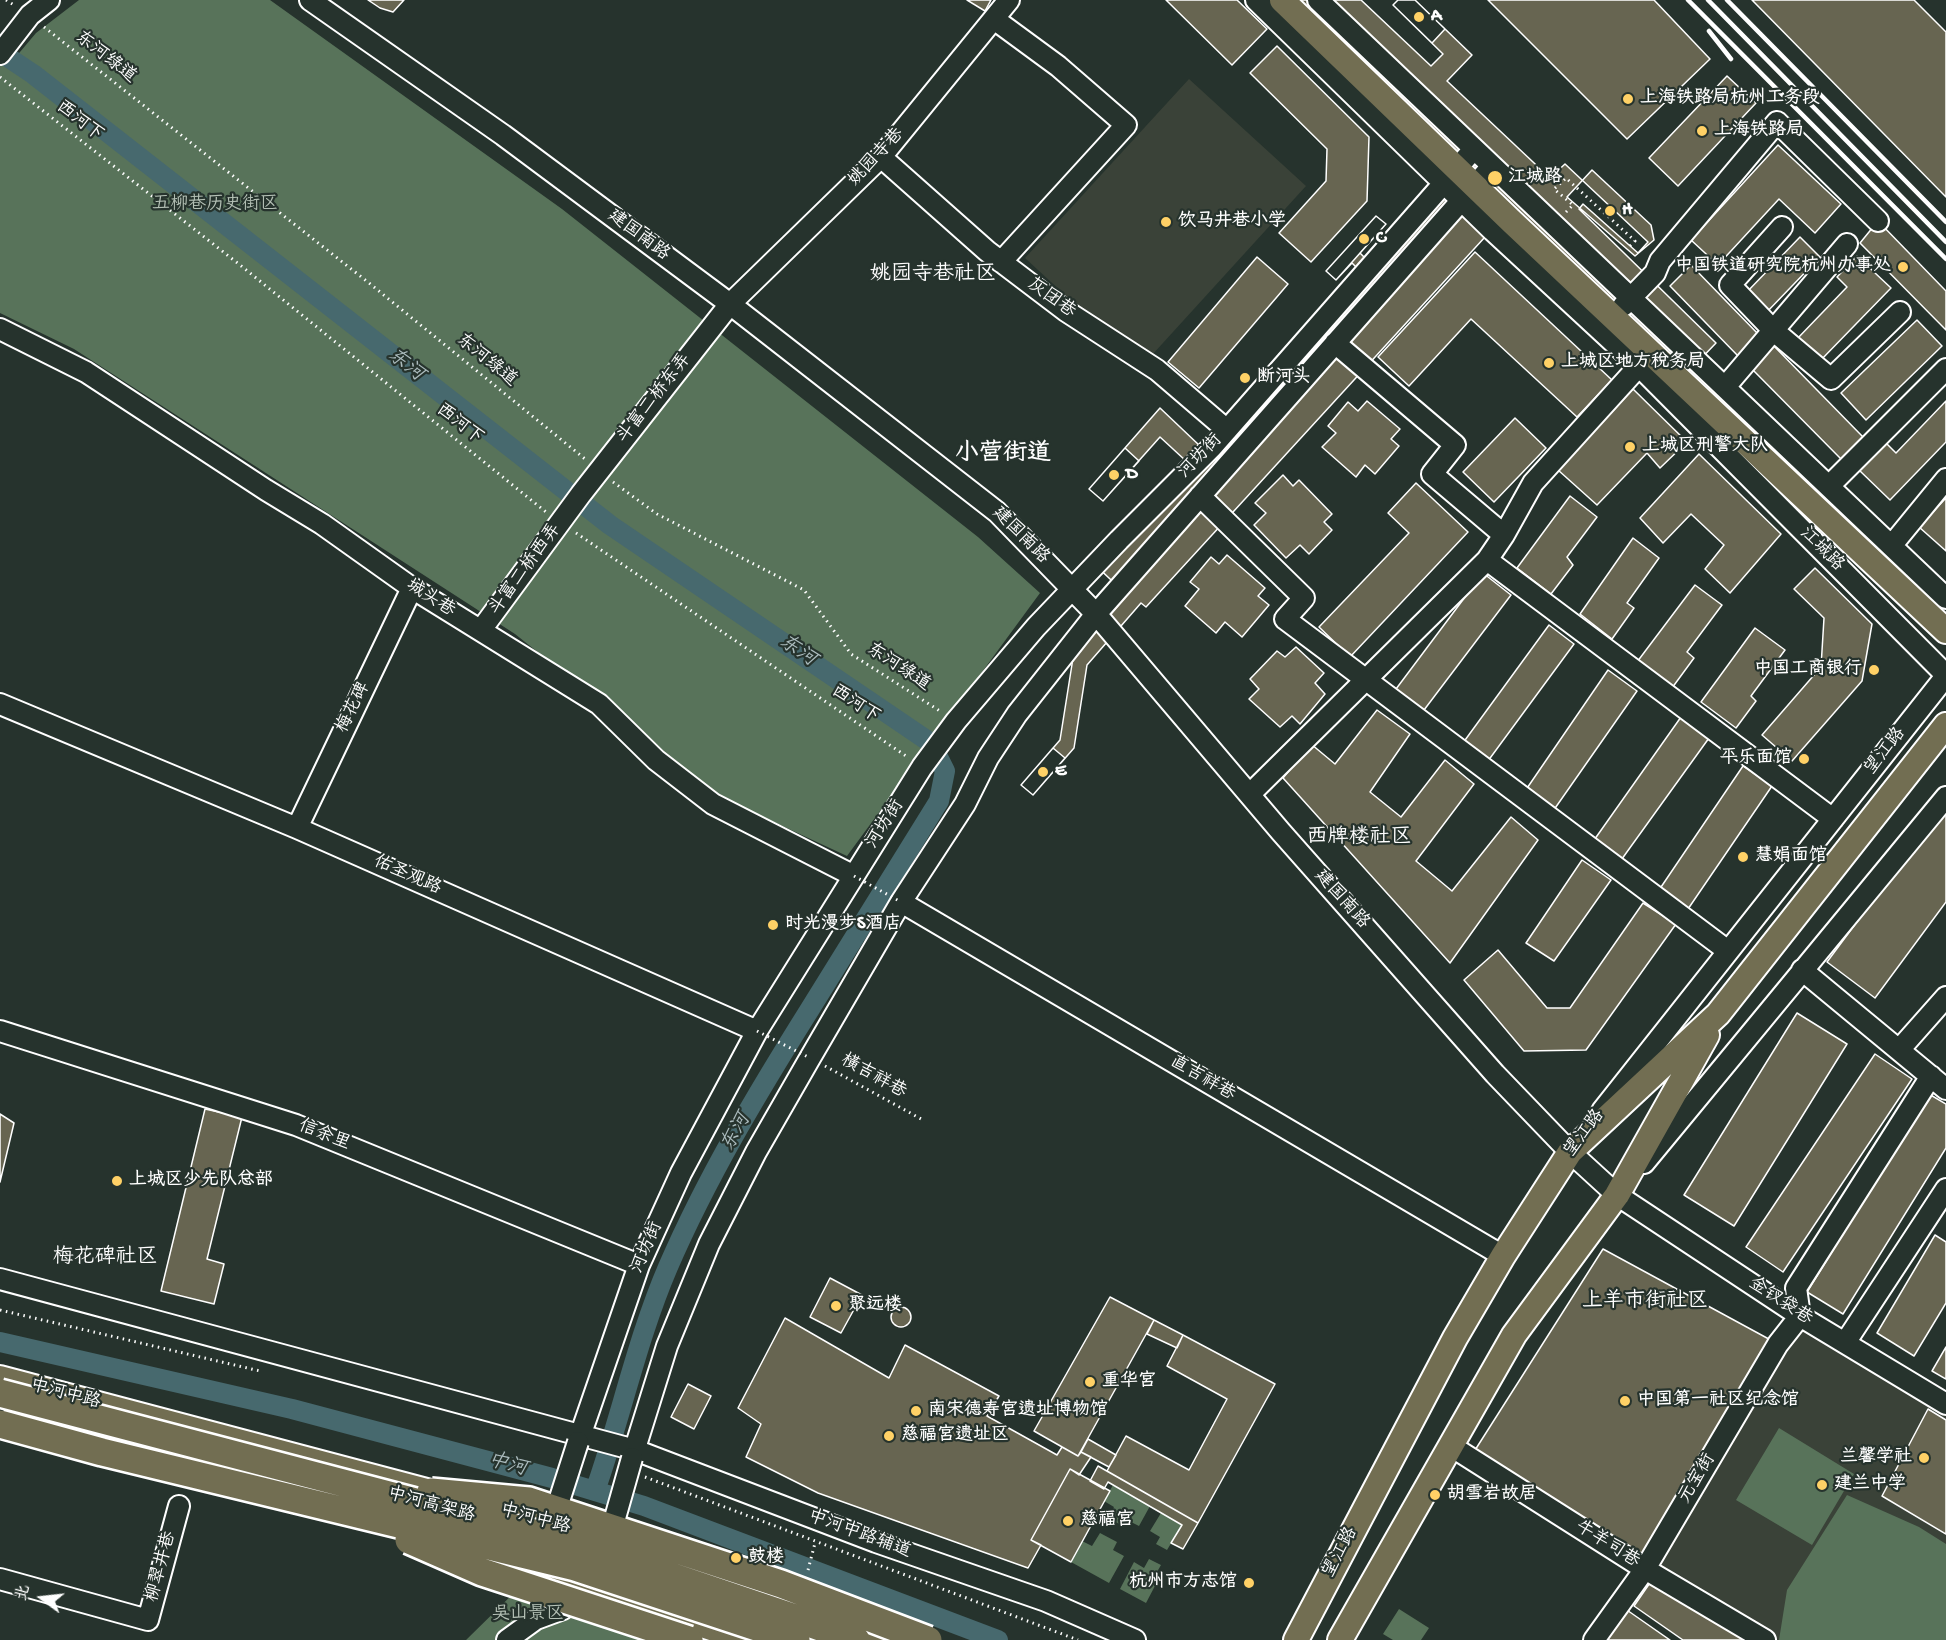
<!DOCTYPE html>
<html>
<head>
<meta charset="utf-8">
<style>
	body { margin:0 }
	#map { position:relative; width:1946px; height:1640px; overflow:hidden; background:#26332d; font-family:"Gochi Hand","LXGW WenKai TC",sans-serif }
	canvas { display:block }
	.north { position:absolute; left:12px; top:1568px; width:60px; height:60px; -webkit-text-stroke:4px #26332d; paint-order:stroke; rotate:285deg; font-size:16px; font-weight:700; line-height:24px; text-align:center; color:#fff }
	.north::after { content:''; display:block; margin:auto; width:21px; height:27px; background:#fff; clip-path:polygon(50% 0,100% 100%,50% 72%,0 100%) }
</style>
</head>
<body>
<div id="map">
<canvas width="1946" height="1640"></canvas>
<div class="north">北</div>
</div>
<script>
const context = document.querySelector('canvas').getContext('2d');
context.lineJoin = 'round';
function fill(path, color) {
  context.fillStyle = color;
  context.fill(path, 'evenodd');
}
function trace(path, color, width, dash) {
  context.strokeStyle = color;
  context.lineWidth = width;
  context.lineCap = dash ? 'butt' : 'round';
  context.setLineDash(dash || []);
  context.stroke(path);
}
function label(font, color, halo, rows, align = 'center') {
  context.font = font + ' "Gochi Hand","LXGW WenKai TC",sans-serif';
  context.lineWidth = 4.5;
  context.setLineDash([]);
  context.textBaseline = 'middle';
  context.strokeStyle = halo;
  context.fillStyle = color;
  for (const [text, x, y, turn = 0] of rows) {
    context.save();
    context.translate(x, y);
    context.rotate((+turn || 0) * Math.PI / 180);
    context.textAlign = isNaN(turn) ? turn : align;
    if (halo) context.strokeText(text, 0, 0);
    context.fillText(text, 0, 0);
    context.restore();
  }
}
fill(new Path2D(`
	M1189,79l117,107 -164,180 -117,-108z
	M1800,1316l146,88v236h-180l-118,-73z`), '#3a4238');
fill(new Path2D(`
	M79,0h191l292,209 416,328 62,56 -193,263 -127,-59 -205,-163 -441,-285 -74,-36v-254l9,6 27,-32z
	M1779,1428l75,46 -42,71 -76,-45z
	M1113,1485l37,21 -11,20 -10,-5 -4,6 -17,-9 6,-11 -10,-6z
	M1847,1495l72,32 27,17v96h-167l8,-50z
	M1161,1513l21,12 -15,25 -11,-6 4,-7 -10,-6z
	M1100,1533l17,9 -4,8 11,6 -15,27 -38,-21 11,-21 10,5z
	M1149,1559l12,6 -8,14 4,3 -11,21 -26,-14 14,-27 10,6z
	M522,1585l126,55h-182z
	M1399,1609l30,19 -8,12h-28l-10,-6z`), '#58735a');
trace(new Path2D(`
	M0,52l33,22 577,451 321,218 14,28 -6,30c-43,69 -86,139 -129,208 -52,83 -103,168 -142,258 -31,72 -47,150 -73,224
	M0,1342l292,67 260,69 92,28 354,134`), '#47696e', 20);
const building = new Path2D(`
	M368,0h36l-11,12 -13,-4z
	M967,0h24l-6,11z
	M1166,0h71l30,29 -35,36z
	M1287,0h74l70,66 12,-12 -50,-49 5,-5h17l57,55 -25,26 103,97 15,-14 83,78 -10,11 -55,-49 -4,5 137,134 -47,49 -173,-167 -350,382 -5,-4 -54,62 -13,83 -41,47 -12,-10 39,-45 13,-82 54,-63 -35,-33 94,-101 -26,-24 -57,64 -14,-12 71,-81 40,38 159,-176 -7,-7 -16,17 -10,-9 50,-55 10,8 -26,29 8,8 77,-85z
	M1398,0h17l30,29 -13,14 -39,-38z
	M1488,0h166l56,59 -83,80z
	M1752,0h162l32,32v165z
	M1277,46l92,91 -2,64 -56,61 -32,-29 47,-52 1,-32 -77,-76z
	M1727,76l29,27 -78,83 -29,-28z
	M1778,145l63,59 -26,29 -36,-34 -61,66 -27,-25z
	M1592,170l59,55 3,15 -19,16 -68,-59z
	M1376,216l10,8 -50,56 -10,-9z
	M1878,221l68,70v39l-86,-87z
	M1800,237l20,20 -56,58 -20,-20z
	M1475,252l137,128 -35,37 -106,-98 -62,67 -31,-29z
	M1857,256l34,32 -72,74 -23,-22 51,-53 -10,-10z
	M1257,257l31,27 -89,104 -31,-26z
	M1691,265l69,71 -21,21 -69,-71z
	M1917,320l25,26 -76,74 -25,-27z
	M1771,343l92,94 -22,22 -92,-93z
	M1633,389l54,53 -27,26 -13,-15 -50,52 -39,-35z
	M1367,401l33,28 -9,10 8,7 -24,28 -10,-9 -9,12 -34,-30 14,-14 -8,-7 20,-24 10,9z
	M1946,401v41l-56,58 -31,-30 26,-28 11,11z
	M1515,418l31,30 -52,54 -31,-30z
	M1125,448l14,13 -36,40 -14,-12z
	M1699,454l82,80 -51,59 -25,-24 19,-24 -33,-31 -28,29 -23,-25z
	M1283,475l10,11 6,-6 33,34 -8,8 8,8 -23,24 -9,-9 -14,13 -32,-33 12,-12 -11,-10z
	M1416,483l52,49 -118,125 -31,-30 90,-94 -21,-20z
	M1570,496l27,21 -30,40 6,8 -22,29 -34,-26z
	M1946,498v53l-27,-24z
	M1633,538l26,20 -32,45 7,5 -22,31 -32,-25z
	M1227,555l38,33 -7,8 11,9 -27,32 -17,-15 -9,11 -31,-27 14,-17 -9,-7 21,-25 8,7z
	M1815,568l57,56 -10,57 -70,80 -30,-26 59,-68 3,-49 -30,-29z
	M1483,573l28,22 -90,119 -28,-21z
	M1695,585l27,20 -35,47 7,6 -22,30 -35,-26z
	M1549,625l25,19 -89,121 -25,-18z
	M1755,628l30,22 -34,46 5,5 -20,27 -35,-26z
	M1296,647l28,26 -9,10 10,11 -25,30 -8,-8 -12,11 -31,-28 10,-10 -9,-10 27,-28 8,6z
	M1608,670l29,21 -86,123 -28,-20z
	M1377,710l33,24 -40,58 31,25 44,-57 29,24 -58,77 36,30 59,-74 27,23 -88,123 -167,-185 28,-34 24,20z
	M1681,717l28,21 -90,125 -27,-20z
	M1053,748l12,10 -32,37 -12,-10z
	M1743,766l29,20 -84,123 -29,-19z
	M1946,802v100l-71,96 -48,-36z
	M1582,860l29,20 -57,81 -28,-18z
	M1643,903l33,21 -90,126 -62,1 -60,-71 34,-30 49,58h23z
	M1797,1013l50,31 -113,182 -50,-31z
	M1875,1054l37,25 -129,193 -37,-25z
	M1929,1094l17,10v44l-103,166 -36,-22z
	M205,1109l37,8 -35,142 17,5 -10,40 -53,-13z
	M0,1114l14,9 -14,59z
	M1935,1235l11,7v61l-32,53 -37,-23z
	M1603,1249l175,95 -133,225 -175,-111z
	M830,1278l32,17 -21,38 -31,-16z
	M1110,1297l44,23 -76,136 -44,-25z
	M891 1317a10 10 0 1 1 20 0a10 10 0 1 1-20 0Z
	M785,1318l104,60 16,-33 94,51 -12,20 70,39 5,-8 16,9 3,-4 10,5 -12,18 -9,-6 -39,71 10,5 -13,23 -210,-75 -72,-36 15,-33 -23,-16z
	M1154,1320l29,15 -6,13 -30,-14z
	M1183,1335l92,49 -77,139 -91,-52 19,-35 63,34 38,-71 -60,-33z
	M1946,1347v32l-14,-8z
	M688,1384l23,12 -17,33 -23,-12z
	M1928,1409l18,11v114l-64,-38z
	M1088,1439l28,16 -7,12 -28,-15z
	M1098,1466l100,57 -15,26 -12,-6 11,-18 -74,-43 -4,7 -14,-8z
	M1070,1469l40,22 -39,71 -40,-22z
	M1654,1577l91,63h-62l-49,-34z
	M1624,1608l46,32h-68z`);
fill(building, '#676551');
trace(building, '#fff', 1.5);
const minor = new Path2D(`
	M310,0l193,135 227,169 267,208 99,102 185,218 214,242 75,78 47,43 183,121 146,88
	M1256,0l237,231 146,135 307,309
	M1318,0l628,598
	M994,19l64,47 68,59 -125,137
	M0,54l30,-39 19,-15
	M881,157l106,94 79,60 91,59 70,60
	M1782,227l-52,58 44,46 57,48 69,-67
	M1623,306l32,-33 5,-12 117,-139 101,99
	M0,329l86,43 180,118 56,34 90,64 187,116 57,56 57,44 141,72
	M1335,343l120,102 -23,29 72,61
	M1725,387l122,-143
	M1829,486l117,-117
	M1200,496l104,102 -19,21 443,332
	M1892,545l54,-66
	M1487,560l346,259
	M481,630l100,-136 149,-190 151,-147 128,-157
	M0,704l297,124 460,203
	M1250,794l237,-234 17,-25 29,-52 106,-117
	M297,828l115,-240
	M901,902l602,354
	M1802,970l144,119
	M0,1031l296,94 343,140
	M1899,1050l47,-53
	M1602,1111l344,-435
	M1644,1163l302,-366
	M0,1279l635,171 241,92 170,59 89,39
	M1845,1343l101,-154
	M578,1442l61,-177 42,-92 76,-142 165,-264 34,-46 80,-94 83,-87 93,-93 261,-297
	M1451,1446l194,123 120,71
	M632,1458l35,-112 42,-102 47,-92 54,-94 91,-156 64,-98 23,-46 29,-44 79,-100 395,-447
	M0,1579l148,41 31,-114
	M507,1640l29,-21 27,-10 14,-14
	M1594,1640l51,-71 133,-225 22,-28 -4,-28 135,-212`);
const major = new Path2D(`
	M1282,0l230,222 434,409
	M0,1378l442,117
	M523,1567l63,19 161,54
	M835,1620l54,20
	M1296,1640l159,-302 48,-82 67,-104 148,-138 228,-289
	M1340,1640l174,-305 103,-140 90,-160`);
trace(minor, '#fff', 24);
trace(major, '#fff', 28);
trace(new Path2D(`
	M6,0l8,5
	M44,27l325,256 216,176
	M0,77l240,188 306,247
	M1566,212l7,-7 -19,-16 12,-11 69,63 -5,5
	M613,482l44,32 147,76 47,64 89,57
	M576,533l330,223
	M825,1066l98,54
	M0,1310l260,61
	M645,1477l433,163
	M808,1570l7,-27`), '#fff', 3, [1.5, 4.5]);
trace(minor, '#26332d', 20);
trace(major, '#726e52', 24);
trace(new Path2D(`
	M1688,0l258,259
	M1708,0l238,242
	M1727,0l219,222
	M1709,31l22,28`), '#fff', 4.5);
const minorBridge = new Path2D(`
	M560,1498l18,-56
	M615,1518l17,-60`);
const highwayBridge = new Path2D(`
	M0,1393l576,151 219,74 61,22
	M0,1424l102,28 473,115 221,73
	M431,1492l98,9 252,83 147,56
	M409,1540l73,32 207,68`);
trace(minorBridge, '#fff', 24, []);
trace(highwayBridge, '#fff', 32, []);
trace(new Path2D(`
	M854,876l47,26
	M757,1031l53,27`), '#fff', 3, [1.5, 4.5]);
trace(minorBridge, '#26332d', 20);
trace(highwayBridge, '#726e52', 27);
for (const [x, y, r, color] of [
	[1419,17,6,"#ffd166"],
	[1628,99,6,"#ffd166"],
	[1702,131,6,"#ffd166"],
	[1495,178,8,"#ffd166"],
	[1610,211,6,"#ffd166"],
	[1166,222,6,"#ffd166"],
	[1364,239,6,"#ffd166"],
	[1903,267,6,"#ffd166"],
	[1549,363,6,"#ffd166"],
	[1245,378,6,"#ffd166"],
	[1630,447,6,"#ffd166"],
	[1114,475,6,"#ffd166"],
	[1874,670,6,"#ffd166"],
	[1804,759,6,"#ffd166"],
	[1043,772,6,"#ffd166"],
	[1743,857,6,"#ffd166"],
	[773,925,6,"#ffd166"],
	[117,1181,6,"#ffd166"],
	[836,1306,6,"#ffd166"],
	[1090,1382,6,"#ffd166"],
	[1625,1401,6,"#ffd166"],
	[916,1411,6,"#ffd166"],
	[889,1436,6,"#ffd166"],
	[1924,1458,6,"#ffd166"],
	[1822,1485,6,"#ffd166"],
	[1435,1495,6,"#ffd166"],
	[1068,1521,6,"#ffd166"],
	[736,1558,6,"#ffd166"],
	[1249,1583,6,"#ffd166"]
]) {
  const dot = new Path2D();
  dot.arc(x, y, r, 0, 2 * Math.PI);
  context.fillStyle = color;
  context.fill(dot);
  trace(dot, '#26332d', 2);
}
label('bold 18px', '#fff', '#26332d', [
	["A",1431,17],
	["上海铁路局杭州工务段",1640,99],
	["上海铁路局",1714,131],
	["江城路",1508,178],
	["H",1622,211],
	["饮马井巷小学",1178,222],
	["C",1376,239],
	["中国铁道研究院杭州办事处",1891,267,"right"],
	["上城区地方税务局",1561,363],
	["断河头",1257,378],
	["上城区刑警大队",1642,447],
	["D",1126,475],
	["中国工商银行",1862,670,"right"],
	["平乐面馆",1792,759,"right"],
	["E",1055,772],
	["慧娟面馆",1755,857],
	["时光漫步S酒店",785,925],
	["上城区少先队总部",129,1181],
	["聚远楼",848,1306],
	["重华宫",1102,1382],
	["中国第一社区纪念馆",1637,1401],
	["南宋德寿宫遗址博物馆",928,1411],
	["慈福宫遗址区",901,1436],
	["兰馨学社",1912,1458,"right"],
	["建兰中学",1834,1485],
	["胡雪岩故居",1447,1495],
	["慈福宫",1080,1521],
	["鼓楼",748,1558],
	["杭州市方志馆",1237,1583,"right"]
], 'left');
label('18px', '#fff', '#26332d', [
	["东河绿道",105,58,38],
	["西河下",79,122,38],
	["姚园寺巷",877,158,-47],
	["建国南路",638,236,37],
	["灰团巷",1051,299,36],
	["东河绿道",486,361,39],
	["斗富二桥东弄",655,399,-52],
	["西河下",459,425,38],
	["河坊街",1201,457,-46],
	["建国南路",1020,536,45],
	["江城路",1821,550,45],
	["斗富二桥西弄",526,570,-54],
	["城头巷",430,599,32],
	["东河绿道",898,668,33],
	["西河下",855,705,34],
	["梅花碑",354,708,-64],
	["望江路",1886,752,-52],
	["河坊街",886,825,-58],
	["佑圣观路",407,876,24],
	["建国南路",1341,900,48],
	["横吉祥巷",873,1077,29],
	["直吉祥巷",1202,1079,30],
	["望江路",1585,1134,-53],
	["信余里",324,1136,22],
	["河坊街",648,1248,-67],
	["金钗袋巷",1780,1302,33],
	["中河中路",65,1395,15],
	["元宝街",1698,1479,-59],
	["中河高架路",431,1506,15],
	["中河中路",535,1520,15],
	["中河中路辅道",859,1535,20],
	["牛羊司巷",1607,1545,32],
	["望江路",1341,1553,-62],
	["柳翠井巷",162,1567,-75]
]);
label('18px', '#b4c0b5', '#26332d', [
	["五柳巷历史街区",215,205],
	["吴山景区",528,1615]
]);
label('italic 20px', '#acbcbe', '#26332d', [
	["东河",405,366,38],
	["东河",797,652,34],
	["东河",737,1133,-61],
	["中河",507,1466,15]
]);
label('21px', '#fff', '#26332d', [
	["姚园寺巷社区",933,276],
	["西牌楼社区",1359,839],
	["梅花碑社区",105,1259],
	["上羊市街社区",1645,1303]
]);
label('bold 24px', '#fff', '#26332d', [
	["小营街道",1003,455]
]);
</script>
</body>
</html>
